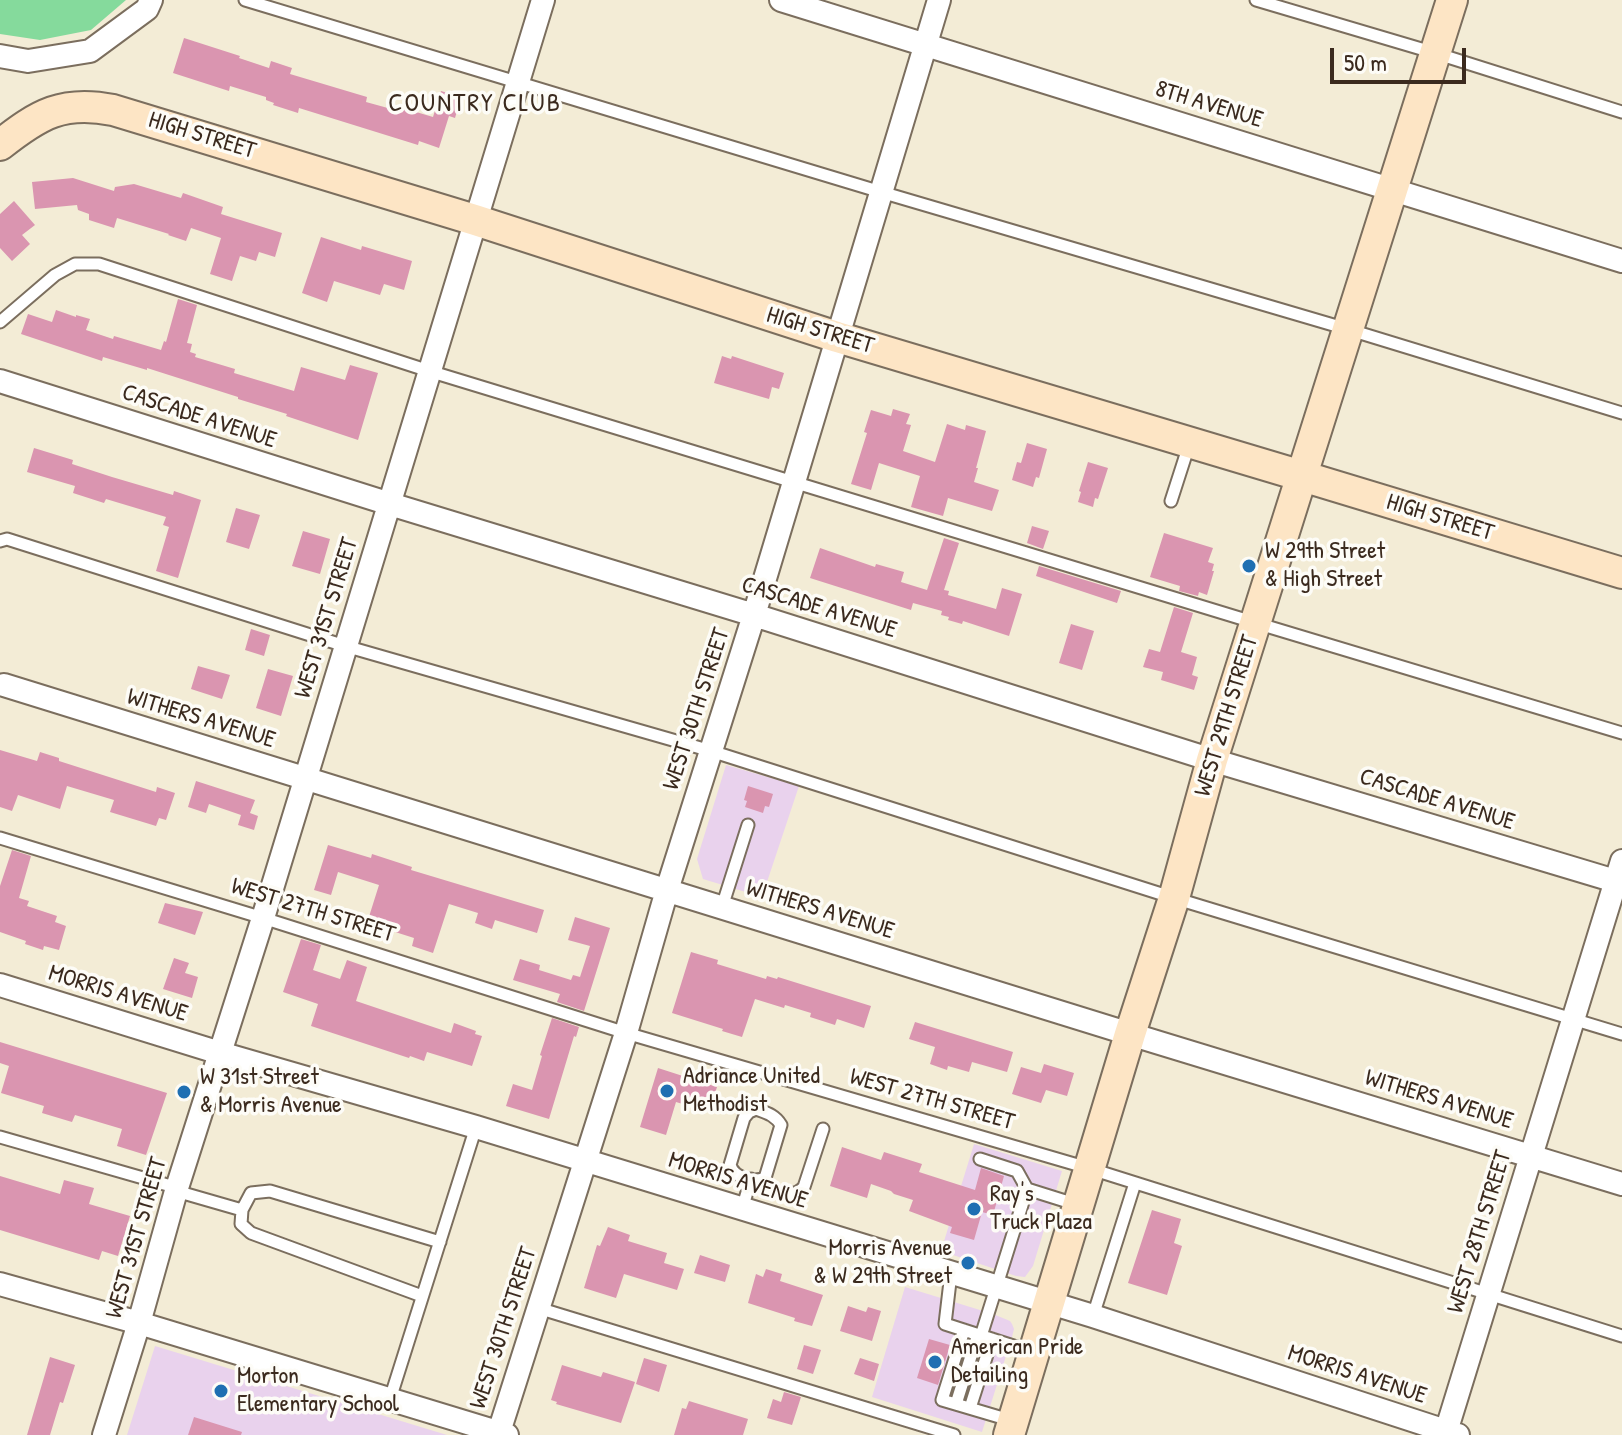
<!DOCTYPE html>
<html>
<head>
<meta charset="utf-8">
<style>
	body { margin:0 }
	#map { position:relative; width:1622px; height:1435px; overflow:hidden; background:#f3ecd6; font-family:"Patrick Hand",sans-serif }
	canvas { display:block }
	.scale { position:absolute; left:1330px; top:48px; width:136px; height:36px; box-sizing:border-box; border:4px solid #3b2a1e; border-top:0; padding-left:10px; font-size:24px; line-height:28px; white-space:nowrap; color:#3b2a1e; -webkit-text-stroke:6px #fdfcf7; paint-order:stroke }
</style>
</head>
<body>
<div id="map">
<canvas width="1622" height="1435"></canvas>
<div class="scale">50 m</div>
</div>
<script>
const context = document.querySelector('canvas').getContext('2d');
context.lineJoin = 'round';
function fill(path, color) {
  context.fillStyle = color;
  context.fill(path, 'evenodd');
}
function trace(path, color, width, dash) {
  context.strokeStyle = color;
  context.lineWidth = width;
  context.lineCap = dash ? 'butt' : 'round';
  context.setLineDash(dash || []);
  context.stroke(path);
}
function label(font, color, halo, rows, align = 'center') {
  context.font = font + ' "Patrick Hand",sans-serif';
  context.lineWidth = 7;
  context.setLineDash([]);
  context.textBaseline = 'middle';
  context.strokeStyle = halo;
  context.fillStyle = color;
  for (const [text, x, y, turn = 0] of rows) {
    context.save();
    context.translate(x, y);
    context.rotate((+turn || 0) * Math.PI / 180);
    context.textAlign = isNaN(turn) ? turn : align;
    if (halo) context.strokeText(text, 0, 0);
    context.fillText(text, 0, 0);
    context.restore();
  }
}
fill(new Path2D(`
	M726,765l73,21 -37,111 -59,-18 -6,-20z
	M974,1144l88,27 -29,95 -8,11 -9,-1 -75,-25z
	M905,1287l88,27 17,7 2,3 2,5 -2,8 -30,95 -110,-35z
	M155,1346l292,89h-320z`), '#e9d2ed');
fill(new Path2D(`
	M0,0h126l-35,30 -51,10 -40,-6z`), '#85da9c');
fill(new Path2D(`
	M184,38l56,18 -1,2 30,10 2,-7 21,7 -2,6 77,23 -1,5 29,8 1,-4 37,11 8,-26 20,6 -6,21 -6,-2 -10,32 -20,-7 -1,4 -119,-37 -1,5 -25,-8 1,-2 -8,-3v-3l-36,-11 -1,5 -56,-18z
	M73,178l41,13 1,-4 19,-3 47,14 2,-5 40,14 -2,7 61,19 -7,24 -16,-5 -3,9 -16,-5 -8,25 -22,-7 11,-36 -30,-10 -5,13 -18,-6 1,-1 -52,-16 -3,10 -25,-8v-6l-11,-4 -1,-5 -42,4 -3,-27z
	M14,201l21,24 -13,10 8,9 -18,17 -12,-13v-34z
	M321,237l40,13 1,-4 50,15 -8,29 -20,-6 -4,11 -46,-14 -7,21 -25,-9z
	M178,299l19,6 -10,38 5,1 -2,8 6,2 -1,3 40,12 -1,4 60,18 7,-24 44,13 5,-15 28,8 -20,67 -72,-24 1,-2 -49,-15v-2l-91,-29v2l-44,-13 -1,4 -81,-27 7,-20 24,8 4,-12 20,7v-2l14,4 -4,11 27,9 1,-3 47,14 3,-9 2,1z
	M722,356l9,3 1,-3 52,17 -5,16 -7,-2 -3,12 -55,-16z
	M893,409l17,5 -4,10 5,1 -8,26 32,11 12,-38 18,6 1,-5 20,6 -10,37h2l-4,14 25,8 -7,21 -44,-13 -5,18 -32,-9 9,-31 -41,-13 -8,27 -20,-6 16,-51 -3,-1 7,-22 20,6z
	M1027,443l20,6 -8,29 -3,-1 -3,10 -21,-7 5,-18 4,1z
	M34,448l39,12 -1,4 40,13 61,18 1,-4 27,9 -23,78 -22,-7 13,-44 -6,-2 3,-8 -60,-18 -2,4 -31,-10 2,-7 -48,-14z
	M1088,462l20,6 -10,31 -3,-1 -2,9 -15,-5 3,-10 -2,-1z
	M236,508l24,7 -11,34 -23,-7z
	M1032,526l17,5 -6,18 -16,-6z
	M303,531l27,8 -10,35 -28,-8z
	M1164,533l49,15 -5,14 6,2 -2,7h2l-7,24 -8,-3 -1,4 -19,-5 1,-5 -30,-9z
	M944,538l15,5 -15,47 5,1 -1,4 48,14 6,-21 20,6 -13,42 -46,-15 -1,3 -14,-4 1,-3 -8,-2 1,-4 -29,-8 -2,7 -101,-32 10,-30 55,19 1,-3 28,8 -3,10 26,8z
	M1039,566l82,25 -4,12 -81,-27z
	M1174,607l19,6 -12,39 16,5 -5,18 6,2 -4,13 -33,-10 2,-8 -20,-5 6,-18 11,3z
	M1071,624l23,7 -12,39 -23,-7z
	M251,629l19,6 -6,21 -19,-6z
	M198,666l32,9 -8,24 -31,-10z
	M268,669l25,7 -12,40 -25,-8z
	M0,750l37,11 3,-9 19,6v3l97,31 1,-5 18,6 -9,27 -7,-2 -3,8 -46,-14 4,-12 -47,-14 -7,23 -42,-14 -6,16 -12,-4z
	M196,781l59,19 -5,13 8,3 -4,14 -16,-5 3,-10 -32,-11 -3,9 -18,-6z
	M748,786l25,8 -4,13 -4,-1 -2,7 -18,-6 2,-6 -3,-1z
	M328,845l43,13 1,-4 40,13 -1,3 133,40 -7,23 -42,-13 -3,9 -17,-6 3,-10 -29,-9 -16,49 -21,-7 2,-8 -47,-15 12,-38 -41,-13 -7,23 -17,-5z
	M12,850l19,6 -12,42 10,3 -2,5 30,10 -2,6 11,4 -7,24 -15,-4 -1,4 -18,-6 1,-3 -26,-9v-46z
	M165,903l38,9 -8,23 -37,-12z
	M575,917l35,11 -26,83 -27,-9 3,-8 -47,-14 7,-21 20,6 -1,5 32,10 2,-5 7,2 10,-31 -22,-6z
	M301,939l20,6 -8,25 27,9 7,-19 20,7 -11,34 95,32 3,-10 22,8 -1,3 7,2 -10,30 -45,-14 -3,9 -14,-5 -1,2 -98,-32 7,-22 -35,-12z
	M691,952l27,8 -1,4 49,15 1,-3 10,3 1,-2 93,29 -7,22 -27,-9 -2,6 -25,-8 1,-4 -26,-8 -1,3 -29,-9 -13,38 -20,-6 1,-2 -51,-16z
	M174,958l15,5 -4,10 13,4 -6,21 -29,-9z
	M552,1018l27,9 -3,10 -2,-1 -25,83 -43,-13 7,-22 19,6 10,-34 -2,-1z
	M915,1022l98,30 -6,20 -35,-10 -3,10 -21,-6 -1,4 -17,-6 5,-17 -26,-8z
	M0,1042l167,51 -21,62 -29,-9 5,-17 -47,-14 -3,7 -30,-9 2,-7 -43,-13 8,-27 -9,-3z
	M1044,1064l30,9 -7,23 -21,-6 -5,13 -29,-9 9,-27 20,6z
	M658,1068l59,19 -8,25 -33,-10 -10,33 -26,-8z
	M842,1147l39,13 3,-8 38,12 -3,8 56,18 6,-22 23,8 -11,39 -11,-3 -8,28 -24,-7 2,-6 -43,-16 4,-11 -19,-6 -3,-3 -20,-7 -4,14 -37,-12z
	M0,1176l60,18 4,-14 30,8 -5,16 41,12 -12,40 -16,-5 -3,9 -99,-30z
	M1152,1210l29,9 -7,24 8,3 -15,49 -39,-12z
	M608,1227l22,8 -2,6 39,12 -3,10 20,6 -7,21 -53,-16 -8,24 -32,-10 13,-43 3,1z
	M700,1255l30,10 -5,17 -31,-9z
	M766,1269l16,5 -2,7 43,14 -11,31 -18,-5 1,-3 -47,-15 8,-29 7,3z
	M848,1306l18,6 2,-5 13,4 -9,30 -32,-10z
	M929,1339l21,6 -12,40 -21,-7z
	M804,1345l17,5 -8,24 -16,-5z
	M50,1357l25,8 -12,38 -3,-1 -10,33h-23z
	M644,1358l23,7 -8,27 -23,-8z
	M860,1358l19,6 -5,17 -20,-7z
	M562,1365l39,12 2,-5 32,10 -14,41 -65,-19 1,-2 -6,-2z
	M784,1392l17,5 -9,28 -25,-7 6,-19 8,3z
	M689,1401l59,18 -5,16h-69l8,-27 4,1z
	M194,1417l48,15 -1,3h-53z`), '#da95b0');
const lane = new Path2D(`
	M245,0l636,192 466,137 275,84
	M1256,0l179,53 187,59
	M0,322l55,-47 20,-11h24l330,107 827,252 366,110
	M1171,501l18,-56
	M0,541l7,-2 338,107 366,105 463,147 448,136
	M0,838l263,80 363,115 462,135 534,168
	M722,907l26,-82
	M756,1109c11,4 19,6 25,16l-16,53c-12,5 -31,0 -35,-13l14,-47 5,-6z
	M0,1137l178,51
	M980,1159l37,12 10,18
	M758,1181c13,9 34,20 46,6l19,-58
	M176,1191l66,19
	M742,1209l9,-30
	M951,1273l-6,51 87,28
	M422,1296l-171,-63 -10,-9 1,-14 9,-17 19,-2 170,51
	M538,1308l416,127
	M1093,1316l42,-133
	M964,1330l-22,70 71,21
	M981,1336l46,-147 51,16
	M390,1399l86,-272
	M956,1404l22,-70
	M970,1408l22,-69`);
const street = new Path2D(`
	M781,0l841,261
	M0,56l28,5 62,-10 57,-42 4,-9
	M0,381l390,123 364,111 458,145 410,123
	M4,685l1126,349 492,150
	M0,985l220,68 256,74 617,189 365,119
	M0,1284l139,39 368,112
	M499,1432l127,-399 41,-143 87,-275 185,-615
	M104,1435l35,-112 37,-132 87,-273 280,-918
	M1445,1435l177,-574`);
const secondary = new Path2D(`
	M0,145c39,-31 63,-45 113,-35l362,110 362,117 465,139 320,97
	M1009,1435l121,-401 44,-136 38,-138 240,-760`);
trace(lane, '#7b6e5e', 15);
trace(street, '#7b6e5e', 26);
trace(secondary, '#7b6e5e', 34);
trace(lane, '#fff', 11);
trace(street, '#fff', 22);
trace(secondary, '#fde5c5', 30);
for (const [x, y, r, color] of [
	[1249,566,8,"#1f6fb2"],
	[667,1091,8,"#1f6fb2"],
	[184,1092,8,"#1f6fb2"],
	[974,1209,8,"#1f6fb2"],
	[968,1263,8,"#1f6fb2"],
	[935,1362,8,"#1f6fb2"],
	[221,1391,8,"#1f6fb2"]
]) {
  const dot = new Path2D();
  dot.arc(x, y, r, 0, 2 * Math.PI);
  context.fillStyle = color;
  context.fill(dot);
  trace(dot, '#fdfcf7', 3);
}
label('24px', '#3b2a1e', '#fdfcf7', [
	["8TH AVENUE",1209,105,17],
	["HIGH STREET",202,136,17],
	["HIGH STREET",820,331,17],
	["CASCADE AVENUE",199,417,18],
	["HIGH STREET",1440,518,17],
	["CASCADE AVENUE",819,608,17],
	["WEST 31ST STREET",327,618,-73],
	["WEST 30TH STREET",697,709,-72],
	["WEST 29TH STREET",1227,716,-73],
	["WITHERS AVENUE",201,719,17],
	["CASCADE AVENUE",1437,800,17],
	["WITHERS AVENUE",820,910,17],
	["WEST 27TH STREET",313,911,17],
	["MORRIS AVENUE",118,994,17],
	["WEST 27TH STREET",932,1100,16],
	["WITHERS AVENUE",1439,1100,17],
	["MORRIS AVENUE",738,1181,17],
	["WEST 28TH STREET",1480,1232,-73],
	["WEST 31ST STREET",137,1238,-74],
	["WEST 30TH STREET",504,1328,-72],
	["MORRIS AVENUE",1357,1375,18]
]);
label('24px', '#3b2a1e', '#fdfcf7', [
	["W 29th Street",1265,552],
	["& High Street",1265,580],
	["Adriance United",683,1077],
	["Methodist",683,1105],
	["W 31st Street",200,1078],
	["& Morris Avenue",200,1106],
	["Ray's",990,1195],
	["Truck Plaza",990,1223],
	["Morris Avenue",952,1249,"right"],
	["& W 29th Street",952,1277,"right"],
	["American Pride",951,1348],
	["Detailing",951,1376],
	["Morton",237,1377],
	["Elementary School",237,1405]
], 'left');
context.letterSpacing = '2px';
label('26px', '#3b2a1e', '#fdfcf7', [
	["COUNTRY CLUB",475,104]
]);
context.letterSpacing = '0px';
</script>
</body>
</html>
